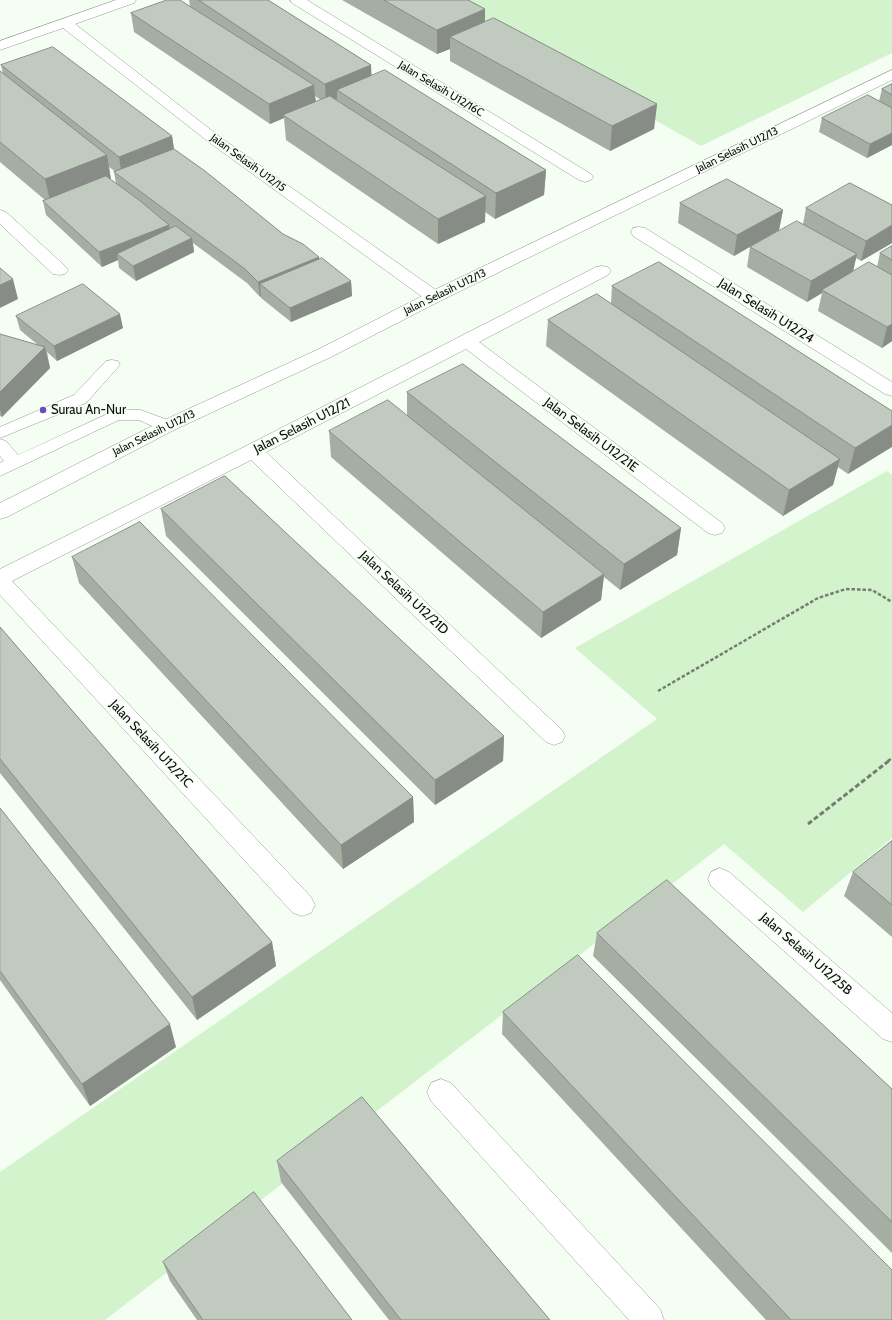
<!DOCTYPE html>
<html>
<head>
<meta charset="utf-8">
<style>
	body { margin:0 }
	canvas { display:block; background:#f5fef3 }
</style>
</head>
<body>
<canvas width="892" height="1320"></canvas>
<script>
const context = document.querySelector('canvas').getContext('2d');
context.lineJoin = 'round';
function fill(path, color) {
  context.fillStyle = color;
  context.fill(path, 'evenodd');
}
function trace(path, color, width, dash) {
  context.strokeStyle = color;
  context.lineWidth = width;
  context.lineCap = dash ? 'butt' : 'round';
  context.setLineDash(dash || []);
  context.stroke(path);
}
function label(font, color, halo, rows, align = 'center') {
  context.font = font + ' Cabin,sans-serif';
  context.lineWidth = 3;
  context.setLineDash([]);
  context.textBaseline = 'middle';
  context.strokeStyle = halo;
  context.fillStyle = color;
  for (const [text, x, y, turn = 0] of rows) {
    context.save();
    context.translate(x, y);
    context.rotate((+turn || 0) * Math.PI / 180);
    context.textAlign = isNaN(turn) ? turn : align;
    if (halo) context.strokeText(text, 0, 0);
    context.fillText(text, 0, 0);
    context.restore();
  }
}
fill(new Path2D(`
	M443,0h449v53l-191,93z
	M887,471l5,4v363l-89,74 -79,-68 -619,476h-105v-148l657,-453 -82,-71z`), '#d2f3cb');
const service = new Path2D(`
	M112,360l6,1 2,4 -34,38 -86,35v-11l74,-32 32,-34z
	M116,410h25l32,12 2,4 -2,4 -6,1 -6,-1 -22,-10h-20l-119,56v-13l4,-2 -4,-5v-17l6,2 12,14z`);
const minor = new Path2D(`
	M116,0h20l-2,3 -59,21 145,113 220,156 3,4 -3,4 -6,1 -6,-1 -218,-158 -147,-115 -63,22v-9z
	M290,0h17l284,174 2,3 -2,3 -6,2 -6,-2 -287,-177z
	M0,210l6,2 59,54 3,4 -3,4 -6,1 -6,-1 -53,-50z
	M639,227l6,1 247,154v14l-7,-2 -252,-158 -2,-4 2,-4z
	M602,266l6,1 3,4 -3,4 -129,67 243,181 3,5 -3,5 -7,2 -7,-2 -242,-184 -200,103 296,278 3,6 -3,6 -8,3 -8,-3 -295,-282 -239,121 299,316 4,8 -4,8 -9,3 -9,-3 -293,-318v-26l246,-123 350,-179z
	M720,868l9,4 163,141v29l-9,-3 -172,-153 -3,-7 3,-7z
	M441,1079l10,4 209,226 4,11h-35l-198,-219 -4,-9 4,-9z`);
const tertiary = new Path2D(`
	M892,70v10l-452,221 -109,56 -157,73 -167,87 -7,2v-16l160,-81 159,-73 109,-56z`);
trace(service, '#939c91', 1);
trace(minor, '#939c91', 1);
trace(tertiary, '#939c91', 1);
trace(new Path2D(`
	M658,691l160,-93 28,-9 26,1 20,12
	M888,761l4,-3`), '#767b74', 2.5, [3.5, 2]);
trace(new Path2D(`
	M808,824l82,-64`), '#767b74', 3, [5, 2.5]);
fill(service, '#fff');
fill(minor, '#fff');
fill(tertiary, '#fff');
fill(new Path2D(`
	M189,0h79l103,65v11l175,94 -2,25 -49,24 -10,-7v10l-47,22 -152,-104 -2,-22 -14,6 -136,-92 -3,-19 59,-7zM315,96l6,4 -5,2z
	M342,0h126l17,9v13l172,82 -3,25 -44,22 -160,-90v-12l-13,5z
	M1,65l171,71 2,13 109,85 36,23v3l32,21 1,15 -61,26 -30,-24v-2l-1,1 -13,-14 -54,-40 1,9 -58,29 -17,-13 -1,-8 -16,7 -56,-52 -3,-14 2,-1 -45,-38v-91l3,3zM109,167l7,5h-2l2,12 -5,-4z
	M892,84v61l-25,13 -48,-26 3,-14 57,-17 3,-12z
	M680,203l103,7 -4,20 -45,26 -56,-33z
	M892,205v38l-31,18 -5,-3 -3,14 24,-5 3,-14 12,-7v95l-10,7 -64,-37 4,-18 -15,9 -60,-35 3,-20 53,-23 3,-16z
	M612,286l280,125 -44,63 -10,-7 -5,18 -50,31 -237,-170 2,-26 63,-16z
	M16,316l107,12 -66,33 -10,-9 3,16 -48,49 -2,-1v-82l38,11 -18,-15z
	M407,392l274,136 -4,27 -57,35 -16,-13 -3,23 -60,38 -210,-181 -2,-26 78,-15z
	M161,509l343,227 -1,25 -68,44 -269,-269z
	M72,557l341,240 1,25 -71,47 -264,-286z
	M0,627l272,315 4,24 -79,54 -197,-247z
	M0,808l176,239 -86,59 -90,-126z
	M892,841v96l-48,-41 9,-24z
	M597,933l295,156v164l-299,-297z
	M503,1012l389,308h-126l-264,-286z
	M277,1161l273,159h-161l-108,-138z
	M163,1262l189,58h-155l-27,-39z`), '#a6aea4');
fill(new Path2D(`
	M485,9v25l-35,3v12l-13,5v-24z
	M371,65l1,20 -35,5v9l-11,4 -1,-19z
	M314,85l2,20 -33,10 1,3 -14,6 -1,-20z
	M657,104l-3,25 -44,22 2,-25z
	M892,133v12l-25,13 3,-14z
	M172,136l3,20 -53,21 -3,-20z
	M107,155l4,25 -60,25 -6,-26z
	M546,170l-2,25 -49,24 1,-26z
	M486,196l-1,26 -47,22v-25z
	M783,210l-4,20 -45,26 3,-21z
	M169,225l2,14 -54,15 1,6 -16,7 -3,-15z
	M892,225v18l-31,18 5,-20z
	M192,238l2,14 -58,29 -3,-15z
	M857,254l-5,21 -30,15v3l-15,9 4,-21z
	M319,257l1,14 -60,13 1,12 -1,1 -2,-15z
	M13,279l5,20 -18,9v-23z
	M351,281l1,15 -61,26 -1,-14z
	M120,314l3,14 -66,33 -3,-15z
	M892,324v17l-10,7 5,-21z
	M45,347l5,21 -48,49 -2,-8v-17z
	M892,425v22l-44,27 7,-26z
	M840,459l-7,26 -50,31 6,-26z
	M681,528l-4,27 -57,35 4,-26z
	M604,574l-3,26 -60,38 2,-26z
	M504,736l-1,25 -68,44v-25z
	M413,797l1,25 -71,47 -2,-24z
	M272,942l4,24 -79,54 -5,-23z
	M170,1024l6,23 -86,59 -8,-22z`), '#878d86');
const building = new Path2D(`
	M167,0h13l134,85 -45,19 -138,-91z
	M199,0h69l103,65 -46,19z
	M384,0h84l17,9 -48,21z
	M494,18l163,86 -45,22 -162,-89z
	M53,47l119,89 -53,21 -118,-92z
	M385,70l161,100 -50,23 -159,-103z
	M0,71l107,84 -62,24 -45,-37z
	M892,84v11l-10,-6z
	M868,95l24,13v25l-22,11 -48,-26z
	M330,96l156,100 -48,23 -155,-104z
	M174,149l31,22 78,63 20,10 16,13 -61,25 -13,-13 -131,-97z
	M106,176l33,24 30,25 -70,27 -56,-51z
	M727,179l56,31 -46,25 -57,-32z
	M850,183l42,22v20l-26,16 -60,-33z
	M797,221l60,33 -46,27 -61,-34z
	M176,226l16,12 -59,28 -16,-12z
	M892,246v14l-12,-7z
	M322,258l29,23 -61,27 -30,-24z
	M659,262l233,149v14l-37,23 -243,-162z
	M869,262l23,13v49l-5,3 -65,-37z
	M0,268l13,11 -13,6z
	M83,284l37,30 -66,32 -38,-30z
	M597,294l243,165 -51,31 -241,-170z
	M0,334l45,13 -45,45z
	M463,364l218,164 -57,36 -217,-172z
	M388,400l216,174 -61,38 -214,-181z
	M225,476l279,260 -69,44 -274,-271z
	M140,522l273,275 -72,48 -269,-288z
	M0,627l272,315 -80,55 -192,-238z
	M0,808l170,216 -88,60 -82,-113z
	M892,841v64l-39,-33z
	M667,880l225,209v133l-295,-289z
	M578,955l314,315v50h-101l-288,-308z
	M362,1097l188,223h-149l-124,-159z
	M254,1192l98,128h-149l-40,-58z`);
fill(building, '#c1cabf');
trace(building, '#878d86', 1);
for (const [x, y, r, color] of [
	[43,410,4,"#684ac3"]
]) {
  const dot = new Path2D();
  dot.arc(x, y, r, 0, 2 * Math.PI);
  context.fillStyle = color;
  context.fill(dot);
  trace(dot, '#f5fef3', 1.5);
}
label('11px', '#0a0d09', '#f5fef3', [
	["Jalan Selasih U12/16C",441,89,31],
	["Jalan Selasih U12/13",737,150,-26],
	["Jalan Selasih U12/15",248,163,36],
	["Jalan Selasih U12/13",445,292,-26],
	["Jalan Selasih U12/13",154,433,-26]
]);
label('13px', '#0a0d09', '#f5fef3', [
	["Jalan Selasih U12/24",766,311,32],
	["Jalan Selasih U12/21",302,426,-27],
	["Jalan Selasih U12/21E",591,435,37],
	["Jalan Selasih U12/21D",404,593,43],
	["Jalan Selasih U12/21C",151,744,47],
	["Jalan Selasih U12/25B",806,954,41]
]);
label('13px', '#0a0d09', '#f5fef3', [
	["Surau An-Nur",51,410]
], 'left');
</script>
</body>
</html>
